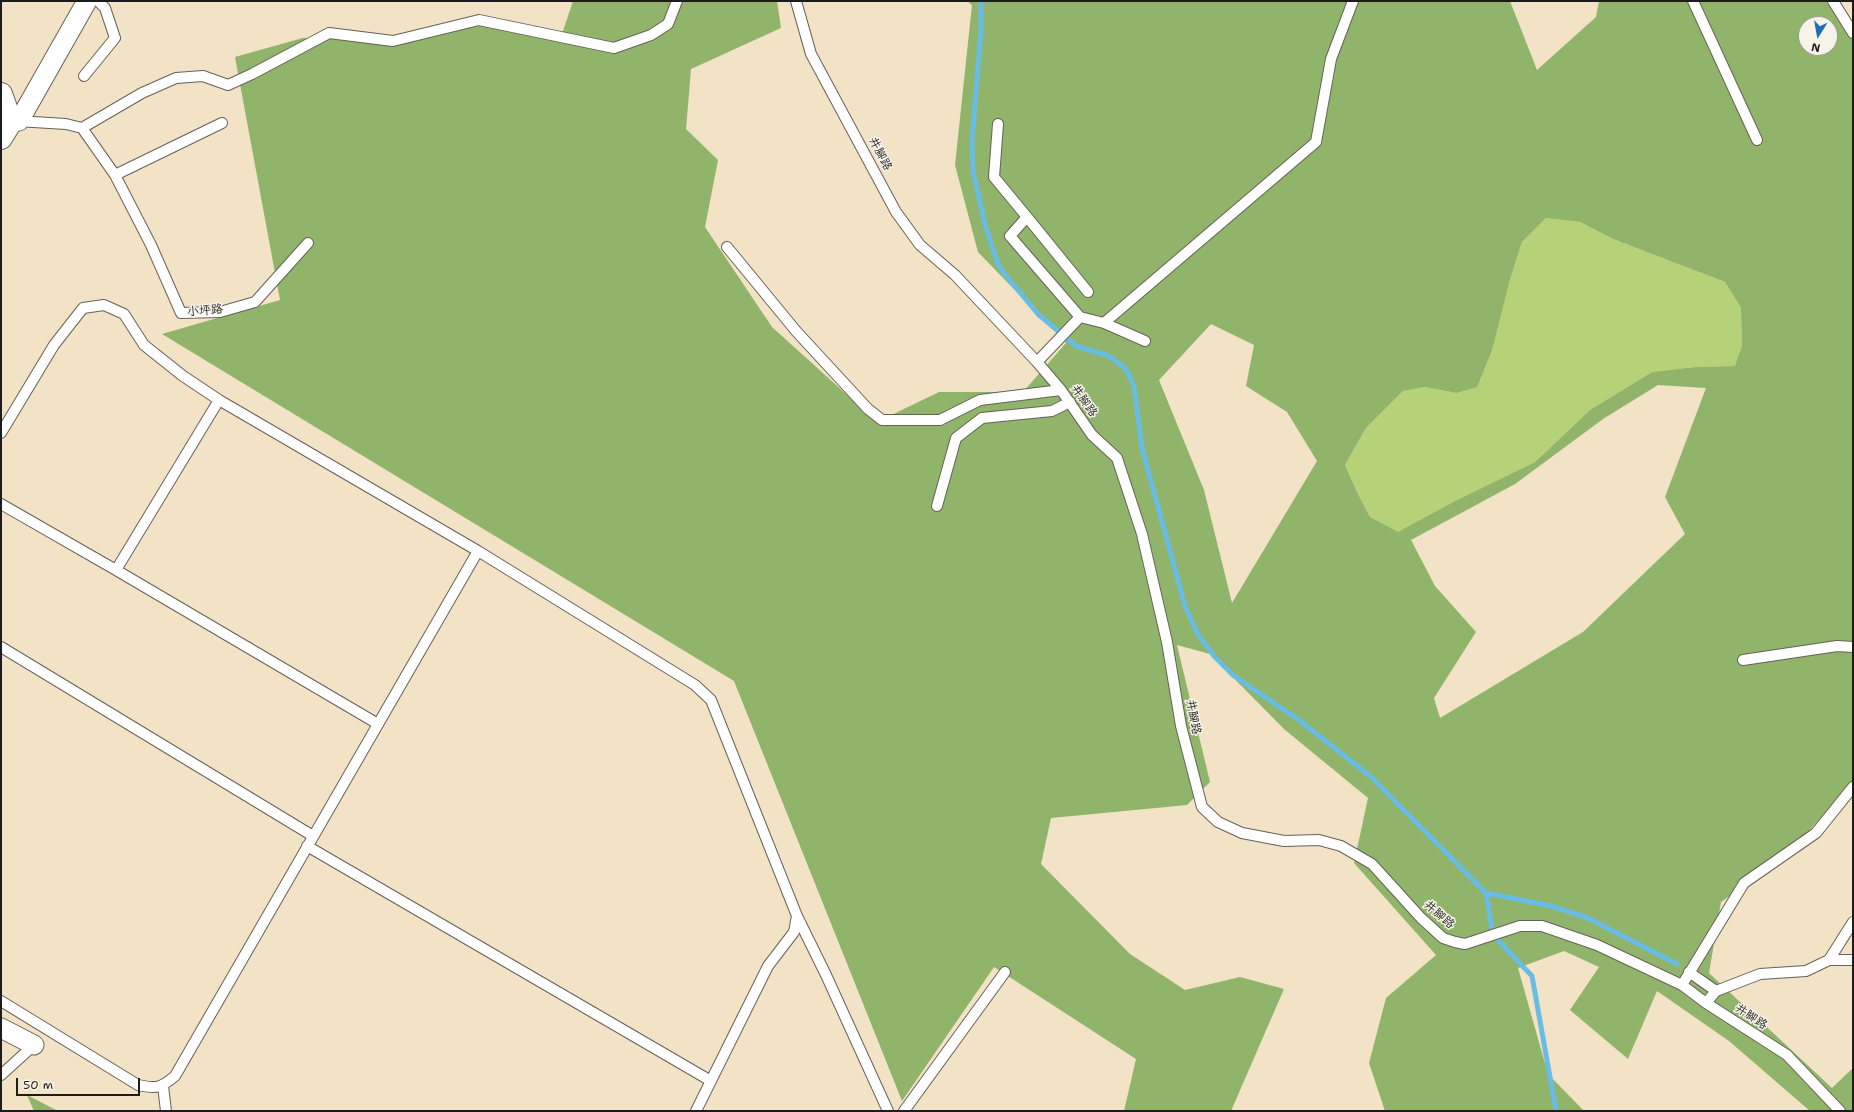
<!DOCTYPE html>
<html>
<head>
<meta charset="utf-8">
<style>
	body { margin:0 }
	#map { position:relative; width:1854px; height:1112px; overflow:hidden; background:#f2e2c6; font-family:"Shantell Sans",sans-serif }
	canvas { display:block }
	.frame { position:absolute; inset:0; border:2px solid #1c1c1c; pointer-events:none }
	.north { position:absolute; left:1798px; top:16px; width:40px; height:40px; box-sizing:border-box; background:#f7f3e8; border:1px solid #9f9d96; border-radius:50%; rotate:191deg; font-size:11px; font-weight:700; line-height:16px; text-align:center; color:#1c1c1c }
	.north::after { content:''; display:block; margin:auto; width:14px; height:18px; background:#1f6fb2; clip-path:polygon(50% 0,100% 100%,50% 72%,0 100%) }
	.scale { position:absolute; left:16px; top:1078px; width:124px; height:18px; box-sizing:border-box; border:2px solid #1c1c1c; border-top:0; padding-left:5px; font-size:12px; line-height:14px; white-space:nowrap; color:#1c1c1c; -webkit-text-stroke:3px #f7f3e8; paint-order:stroke }
</style>
</head>
<body>
<div id="map">
<canvas width="1854" height="1112"></canvas>
<div class="frame"></div>
<div class="north">N</div>
<div class="scale">50 m</div>
</div>
<script>
const context = document.querySelector('canvas').getContext('2d');
context.lineJoin = 'round';
function fill(path, color) {
  context.fillStyle = color;
  context.fill(path, 'evenodd');
}
function trace(path, color, width, dash) {
  context.strokeStyle = color;
  context.lineWidth = width;
  context.lineCap = dash ? 'butt' : 'round';
  context.setLineDash(dash || []);
  context.stroke(path);
}
function label(font, color, halo, rows, align = 'center') {
  context.font = font + ' "Shantell Sans","LXGW WenKai TC",sans-serif';
  context.lineWidth = 3;
  context.setLineDash([]);
  context.textBaseline = 'middle';
  context.strokeStyle = halo;
  context.fillStyle = color;
  for (const [text, x, y, turn = 0] of rows) {
    context.save();
    context.translate(x, y);
    context.rotate((+turn || 0) * Math.PI / 180);
    context.textAlign = isNaN(turn) ? turn : align;
    if (halo) context.strokeText(text, 0, 0);
    context.fillText(text, 0, 0);
    context.restore();
  }
}
fill(new Path2D(`
	M1546,218l34,4 33,17 112,43 16,26 1,38 -6,20 -41,1 -43,5 -62,38 -55,52 -78,38 -59,33 -28,-16 -13,-25 -12,-27 21,-37 37,-37 22,-4 31,6 53,-110 13,-41z`), '#b5d279');
fill(new Path2D(`
	M573,1h204l4,27 -90,41 -5,60 32,31 -13,67 67,100 105,95 62,-30h84l43,-49 -88,-91 -23,-87 17,-160 -5,-4h543l27,69 59,-53 3,-16h228l4,8 22,17v764l-13,7 -57,62 -62,43 -12,71 123,115 21,-20v43h-43l-81,-70 -72,-50 -29,68 -58,-49 29,-43 -35,-16 -46,17 30,106 36,37h-199l-16,-48 17,-65 50,-43 -82,-92 14,-65 -84,-69 -74,-75 -33,-9 33,137 -23,23 -136,13 -10,46 89,90 55,36 55,-13 44,12 -53,122h-107l12,-52 -142,-92 -92,134 -168,-420 -572,-347 118,-34 -45,-243 68,-19h87l72,-17 100,13zM1806,24h24v24h-24zM1546,218l34,4 33,17 112,43 16,26 1,38 -7,20 -40,1 -43,5 -62,38 -55,52 -78,38 -59,32 -28,-15 -13,-25 -12,-27 21,-37 37,-37 22,-4 31,6 21,-6 15,-37 17,-67 13,-41zM1211,324l43,21 -8,41 41,26 30,49 -85,142 -28,-113 -45,-110zM1658,385l48,3 -41,109 20,37 -102,98 -143,86 -6,-20 42,-66 -41,-46 -24,-46 104,-56 88,-65z
	M27,1095l31,16h-24z`), '#90b469');
trace(new Path2D(`
	M981,1v28l-9,113 1,29 12,54 13,39 5,8 35,42 38,32 33,10 17,13 8,17 8,62 43,158 12,27 17,23 20,20 65,44 71,56 116,117 7,42 39,41 24,135
	M1486,893l65,13 37,12 89,46`), '#69bde5', 5);
const service = new Path2D(`
	M796,1l15,53 85,158 24,33 35,30 82,87 24,28 31,45 25,23 25,76 25,108 14,84 21,81 16,15 24,11 42,8 35,-1 22,6 31,18 49,54 22,20 12,4 10,2 55,-18h22l55,19 85,40 24,18 81,52 53,56
	M1693,1l64,139
	M1833,1l20,32
	M84,76l31,-38 -10,-30 -7,-7
	M17,121l49,3 16,4 33,47 36,70 30,68 39,-1 35,-10 53,-59
	M998,124l-4,53 33,40
	M82,128l60,-35 34,-15 27,-2 25,9 24,-11 77,-41 64,8 86,-21 135,28 37,-13 17,-11 9,-23
	M115,175l107,-52
	M727,247l69,84 72,78 14,11h58l40,-20 81,-10
	M1088,292l-61,-75 -17,19 70,81 24,6 41,18
	M1104,323l212,-181 15,-83 22,-58
	M1037,362l43,-45
	M219,400l-103,170 262,154
	M1,433l53,-88 29,-37 21,-3 20,9 20,31 39,31 36,24 259,151 217,134 16,15 86,216 -3,16 -26,34 -72,145
	M1,504l115,66
	M937,506l19,-68 26,-20 70,-7 18,-9
	M1,647l312,189
	M1743,660l94,-14 16,1
	M307,846l404,235
	M797,916l29,59 62,136
	M1829,960h24
	M1689,972l27,19
	M1682,985l62,-102 72,-50 37,-46
	M1,1001l137,84c18,4 23,3 37,-9l303,-525
	M1706,1003l10,-12 44,-17 46,-3 23,-11 24,-38
	M1,1075l33,-30
	M163,1086l3,25
	M904,1111l101,-139`);
const minor = new Path2D(`
	M19,121l68,-120
	M1,1028l33,17`);
const tertiary = new Path2D(`
	M1,94l10,28 -10,16`);
trace(service, '#676158', 12);
trace(minor, '#676158', 21);
trace(tertiary, '#676158', 24);
trace(service, '#fff', 10);
trace(minor, '#fff', 19);
trace(tertiary, '#fff', 22);
label('12px', '#1c1c1c', '#f7f3e8', [
	["井腳路",880,154,62],
	["小坪路",205,311,-5],
	["井腳路",1084,401,55],
	["井腳路",1193,717,79],
	["井腳路",1439,915,41],
	["井腳路",1751,1017,33]
]);
</script>
</body>
</html>
